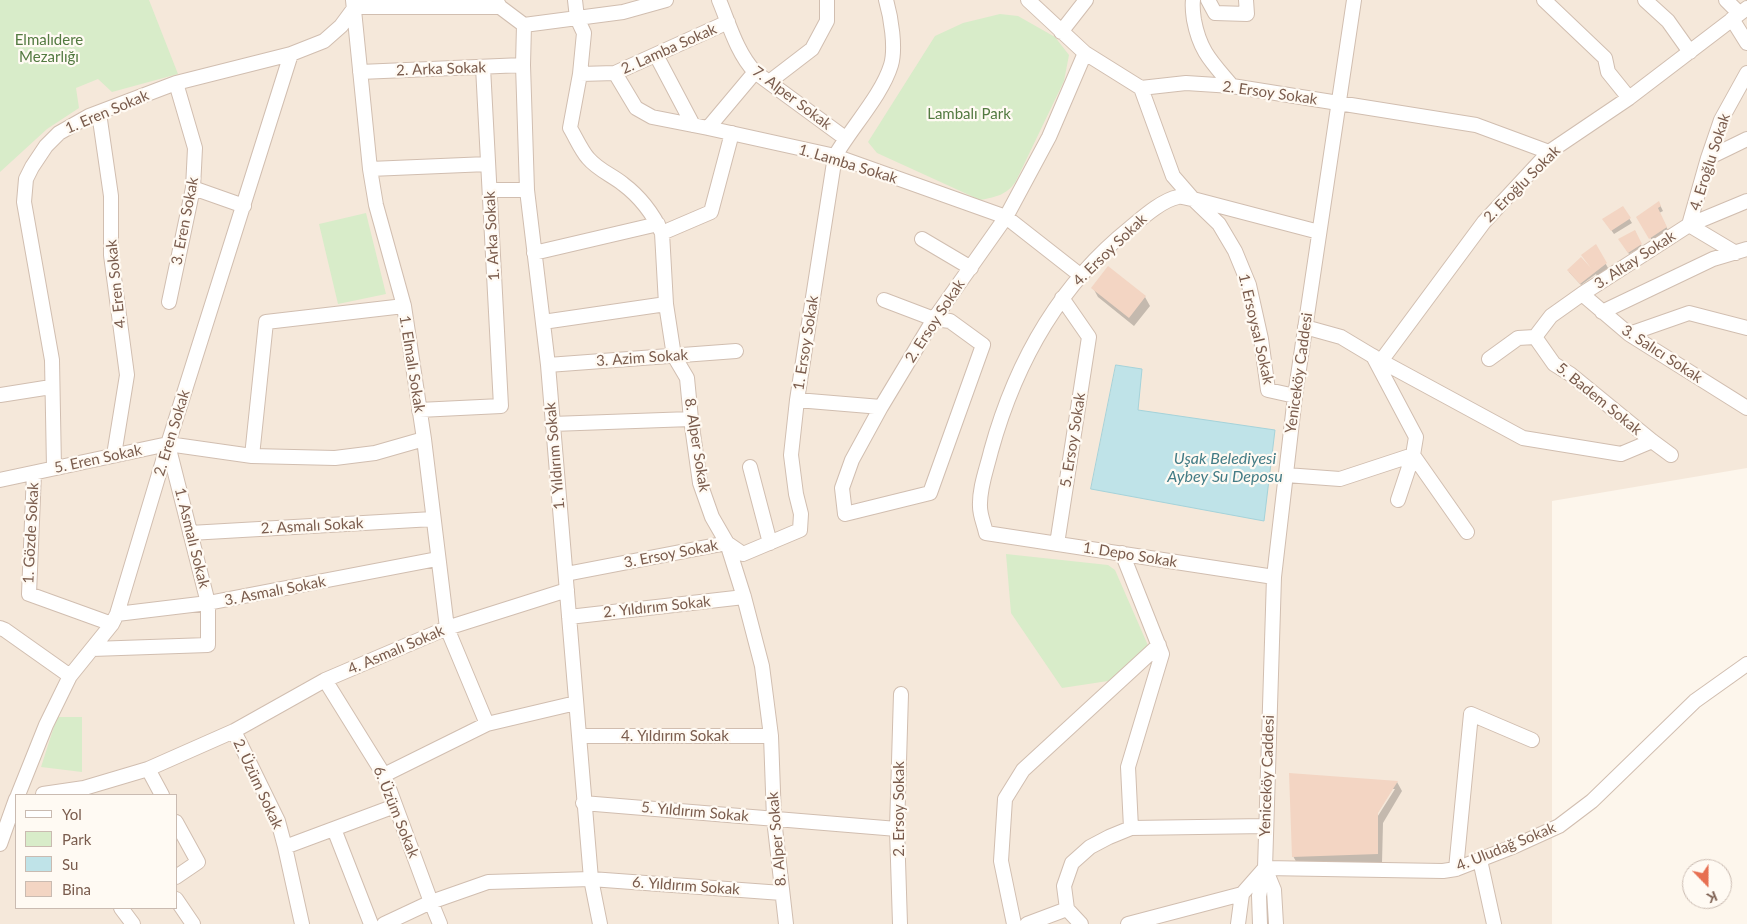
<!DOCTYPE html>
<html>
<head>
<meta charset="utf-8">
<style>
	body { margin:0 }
	#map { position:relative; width:1747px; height:924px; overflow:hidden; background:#fdf6ec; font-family:Lato,sans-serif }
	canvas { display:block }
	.legend { position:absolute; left:15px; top:794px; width:162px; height:115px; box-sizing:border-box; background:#fffaf3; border:1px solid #cabbb1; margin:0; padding:6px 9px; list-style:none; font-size:15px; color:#7a5c4d }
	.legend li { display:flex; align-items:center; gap:10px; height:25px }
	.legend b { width:25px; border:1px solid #cabbb1 }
	.north { position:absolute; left:1682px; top:859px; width:50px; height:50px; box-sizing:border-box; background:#fffaf3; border:1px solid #cabbb1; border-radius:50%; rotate:158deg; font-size:14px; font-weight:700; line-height:20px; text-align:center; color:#7a5c4d }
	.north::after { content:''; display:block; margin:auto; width:18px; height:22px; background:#e76f51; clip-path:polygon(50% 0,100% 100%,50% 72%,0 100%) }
</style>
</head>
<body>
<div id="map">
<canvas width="1747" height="924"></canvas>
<ul class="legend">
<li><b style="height:6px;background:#fff"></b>Yol</li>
<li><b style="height:14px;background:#d8ecc9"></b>Park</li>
<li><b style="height:14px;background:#bfe3e8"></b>Su</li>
<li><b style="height:14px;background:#f3d5c3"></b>Bina</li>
</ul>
<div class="north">K</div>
</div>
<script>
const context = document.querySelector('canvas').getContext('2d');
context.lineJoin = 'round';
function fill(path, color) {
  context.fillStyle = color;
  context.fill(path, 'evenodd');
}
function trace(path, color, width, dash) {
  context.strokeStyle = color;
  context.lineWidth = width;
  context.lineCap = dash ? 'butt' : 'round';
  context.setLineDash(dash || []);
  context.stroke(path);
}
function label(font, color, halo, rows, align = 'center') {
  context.font = font + ' Lato,sans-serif';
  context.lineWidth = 4.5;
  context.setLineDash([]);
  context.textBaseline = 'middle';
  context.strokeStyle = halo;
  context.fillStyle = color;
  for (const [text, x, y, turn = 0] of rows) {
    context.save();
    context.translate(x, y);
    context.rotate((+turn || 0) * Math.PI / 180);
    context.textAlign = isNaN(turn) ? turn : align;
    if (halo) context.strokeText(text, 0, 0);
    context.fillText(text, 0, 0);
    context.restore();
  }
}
fill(new Path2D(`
	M0,0h1747v468l-195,33v423h-1552zM16,795h160v113h-160z`), '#f5e8da');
fill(new Path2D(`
	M0,0h149l29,74 -66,18 -14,-13 -22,9 3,20 -32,21 -47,43z
	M1000,14l18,2 37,21 14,18 -5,26 -48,100c-9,14 -20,16 -36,19l-103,-47 -9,-11 67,-106 28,-13z
	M366,213l20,81 -48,10 -19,-80z
	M1006,554l102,11 7,5 35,80 -42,31 -46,7 -51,-75z
	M57,717h25v55l-41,-5z`), '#d8ecc9');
const water = new Path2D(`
	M1116,365l26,4 -4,41 137,20 -11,91 -173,-32z`);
fill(water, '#bfe3e8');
trace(water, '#a5d3da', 1);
fill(new Path2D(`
	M1659,203l4,8 -4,2 10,19 -16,10 -16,-25z
	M1622,207l10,16 -18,11 -8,-11z
	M1635,231l7,16 -13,7 -9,-14z
	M1596,246l12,22 -11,8 -1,-2 -15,11 -12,-13 24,1z
	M1109,268l36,29 5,9 -16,20 -36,-29 -5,-9z
	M1290,774l107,8 5,9 -19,32 -1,40 -84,2 -5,-9zM1392,789h3l-19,30 -2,-1z`), '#0003');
fill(new Path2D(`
	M1659,201l2,5 -3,2 9,19 -18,12 -13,-22z
	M1623,206l8,12 -20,13 -9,-12z
	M1635,230l7,14 -14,9 -10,-14z
	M1596,244l11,19 -27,21 -13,-14 14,-13 10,11 -10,-13z
	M1108,266l38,30 -17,22 -38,-30z
	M1289,773l109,8 -20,32v41l-86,3z`), '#f3d5c3');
const minor = new Path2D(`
	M353,0l17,169 6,36 28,101 20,133 23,189 40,96
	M496,0l4,7 24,18 -1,40 4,125 21,175 43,514 9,45
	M575,0l2,18 7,15 -4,41 -10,54c6,10 11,22 18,30 10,12 24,17 35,26 16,12 30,30 39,49l4,71 8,52 13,22 4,41 9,64 12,34 15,26 17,54 18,69 9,70 3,83 12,105
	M719,0c10,24 18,53 36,72l90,66
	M1028,0l57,53 56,35
	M1193,0c-1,7 0,13 1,20 6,32 18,42 38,66
	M1208,0l7,13 32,1 -1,-14
	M1544,0l61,58 3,14 21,26
	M1645,0l23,21 22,31
	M1726,0l13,13
	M355,7h145
	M1732,19l15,24
	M524,25l99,-13 43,-12
	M1061,32l25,-32
	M656,55l37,70
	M360,72l163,-7
	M615,73l21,35 16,9 56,11 127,28 171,61 74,58
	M580,74l35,-1 113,-51
	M769,82l43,-33 15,-28v-21
	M1141,88l45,-5 46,3 244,39 73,27
	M1141,88l32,88 20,23 26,25 16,27 14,34 12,54 7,51 27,6
	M99,113l12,83v59l16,120 -13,80
	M708,128l47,-56
	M1708,158l39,-19
	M370,169l118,-5
	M193,188l51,18
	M490,190h37
	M662,233l49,-21 21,-79
	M922,239l49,29
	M534,253l124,-29
	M1736,253l-47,-28 19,-67 13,-38 26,-47
	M1582,294l47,40 118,74
	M884,300l50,19 16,2 33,24 -53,148 -85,21 -3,-26 10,-28 29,-53 53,-88 72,-102 43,-80 36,-84
	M169,302l24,-114 2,-40 -19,-65
	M1602,312l111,-53 34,-10
	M543,322l123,-18
	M1305,327l36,10 40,24 142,77 98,16 31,-13
	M1629,334l60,-21 58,15
	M1535,337l16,-21 31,-22 107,-69 58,-24
	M1535,337l19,27 16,10 82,67 19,14
	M1373,356l43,81 -3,18 54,77
	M1489,359l29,-21 17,-1
	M1381,361l103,-139 65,-70 80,-54 118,-90
	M548,365l188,-14
	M0,395l51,-8
	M797,400l84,7
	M419,410l82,-4 -18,-339
	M552,424l139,-5
	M252,456l14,-134 138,-16
	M750,467l20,76
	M54,468l-2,-108 -28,-158 2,-23 6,-12 14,-21 13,-13 30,-17 87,-33 115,-29 33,-13 17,-15 14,-19v-4
	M34,473l-5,121 83,30
	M1286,475l54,4 73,-24
	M0,480l168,-36 84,12 83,2 40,-5 49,-14
	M1398,500l15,-45
	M190,533l243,-14
	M1057,544l32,-207 -27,-39
	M1122,553l40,101 -34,113 3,61
	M566,574l161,-31 16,11 57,-24 1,-16 -5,-20 -5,-39 6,-55 38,-244c16,-28 47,-61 56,-91 5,-17 0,-48 -5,-65
	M1274,577l-288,-44c-2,-9 -6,-18 -6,-26 -1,-19 7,-39 11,-56 24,-87 68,-166 139,-223 12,-10 32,-28 48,-31 4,-1 11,2 15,2l126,33
	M117,614l91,-11 -40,-158
	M569,617l175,-20
	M0,628l5,2 65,46
	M92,649l116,-4v-42l229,-44
	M325,680l59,95 47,127 9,22
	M234,731l44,90 7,26 17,77
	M579,736h192
	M148,769l14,26
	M384,775l103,-51 89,-21
	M43,794l41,-6 64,-19 86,-38 91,-51 122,-52 120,-38
	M18,795l28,-70 24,-49 42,-52 5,-10 51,-170 123,-390
	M583,803l314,26
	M176,822l22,40 -22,15
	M334,829l37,95
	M0,844l16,-45
	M285,847l110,-41
	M1480,860l14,64
	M1265,868l178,3 13,-2 59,-23 44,-20 33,-25 103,-100 52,-37
	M1265,868l9,22 2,34
	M1456,869l15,-155 61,26
	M176,899l17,25
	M121,908l12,16
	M1067,909l14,15
	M384,924l47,-22 57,-20 103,-3 191,14
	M900,924l-3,-95 4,-135
	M1014,924l-13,-63 4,-62 18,-29 136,-125
	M1027,924l40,-15 -3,-23 8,-23 18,-16 19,-10 22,-9 135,-2
	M1128,924l114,-30 22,-25
	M1238,924l4,-30
	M1260,924l-1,-28 6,-28 9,-291 21,-181 59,-396`);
trace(minor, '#d1beb0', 16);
trace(minor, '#fff', 14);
label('15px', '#537a41', '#fffaf3', [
	["Elmalıdere",49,40],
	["Mezarlığı",49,57],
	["Lambalı Park",969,114]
]);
label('15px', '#7a5c4d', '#fffaf3', [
	["2. Lamba Sokak",669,49,-24],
	["2. Arka Sokak",441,69,-2],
	["2. Ersoy Sokak",1270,93,8],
	["7. Alper Sokak",792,98,37],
	["1. Eren Sokak",107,112,-23],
	["4. Eroğlu Sokak",1710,162,-72],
	["1. Lamba Sokak",848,164,17],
	["2. Eroğlu Sokak",1522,184,-45],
	["3. Eren Sokak",185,221,-79],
	["1. Arka Sokak",492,236,-93],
	["4. Ersoy Sokak",1110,250,-44],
	["3. Altay Sokak",1635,260,-33],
	["4. Eren Sokak",116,284,-96],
	["2. Ersoy Sokak",935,321,-57],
	["1. Ersoysal Sokak",1256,329,77],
	["1. Ersoy Sokak",806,343,-81],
	["3. Salıcı Sokak",1662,354,33],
	["3. Azim Sokak",642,358,-4],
	["1. Elmalı Sokak",412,364,81],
	["Yeniceköy Caddesi",1299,373,-82],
	["5. Badem Sokak",1599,399,39],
	["2. Eren Sokak",172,433,-73],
	["5. Ersoy Sokak",1073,440,-81],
	["8. Alper Sokak",697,445,81],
	["1. Yıldırım Sokak",555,456,-95],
	["5. Eren Sokak",98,459,-12],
	["2. Asmalı Sokak",312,526,-3],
	["1. Gözde Sokak",31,533,-87],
	["1. Asmalı Sokak",192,538,76],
	["3. Ersoy Sokak",671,554,-11],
	["1. Depo Sokak",1130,555,9],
	["3. Asmalı Sokak",275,591,-11],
	["2. Yıldırım Sokak",657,607,-6],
	["4. Asmalı Sokak",396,650,-23],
	["4. Yıldırım Sokak",675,736],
	["Yeniceköy Caddesi",1267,776,-88],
	["2. Üzüm Sokak",258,784,65],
	["2. Ersoy Sokak",899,809,-90],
	["6. Üzüm Sokak",396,812,68],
	["5. Yıldırım Sokak",695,812,5],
	["8. Alper Sokak",777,839,-95],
	["4. Uludağ Sokak",1506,847,-22],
	["6. Yıldırım Sokak",686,886,4]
]);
label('italic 16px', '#437c86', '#fffaf3', [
	["Uşak Belediyesi",1225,459],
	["Aybey Su Deposu",1225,477]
]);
</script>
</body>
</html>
